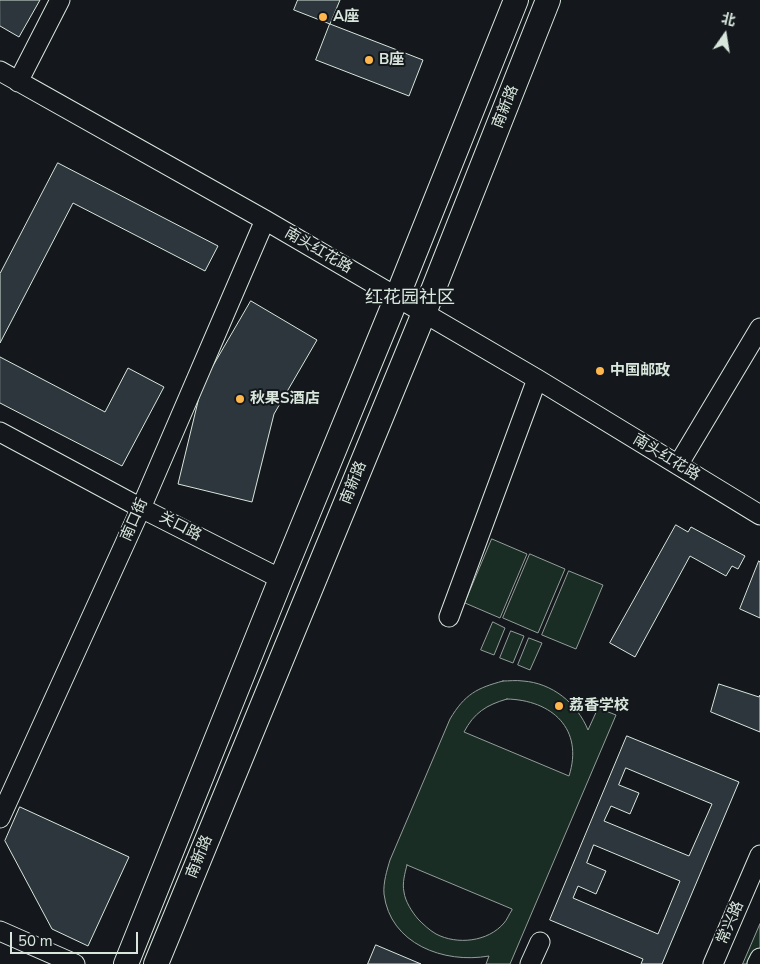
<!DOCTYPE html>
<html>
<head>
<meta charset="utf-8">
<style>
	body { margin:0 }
	#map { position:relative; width:760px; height:964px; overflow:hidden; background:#14181c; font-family:"Nunito Sans","Noto Sans SC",sans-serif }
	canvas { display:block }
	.north { position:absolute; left:700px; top:10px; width:50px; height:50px; -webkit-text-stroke:4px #14181c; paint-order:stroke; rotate:13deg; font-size:14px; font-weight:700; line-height:20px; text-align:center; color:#d8e6dc }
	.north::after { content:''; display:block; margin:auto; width:18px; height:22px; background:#d8e6dc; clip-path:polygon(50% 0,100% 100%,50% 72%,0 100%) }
	.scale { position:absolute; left:10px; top:932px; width:128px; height:22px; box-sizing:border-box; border:2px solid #d8e6dc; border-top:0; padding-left:6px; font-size:15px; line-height:18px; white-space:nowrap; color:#d8e6dc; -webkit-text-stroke:4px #14181c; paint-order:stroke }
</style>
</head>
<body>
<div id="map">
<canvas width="760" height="964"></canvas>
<div class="north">北</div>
<div class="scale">50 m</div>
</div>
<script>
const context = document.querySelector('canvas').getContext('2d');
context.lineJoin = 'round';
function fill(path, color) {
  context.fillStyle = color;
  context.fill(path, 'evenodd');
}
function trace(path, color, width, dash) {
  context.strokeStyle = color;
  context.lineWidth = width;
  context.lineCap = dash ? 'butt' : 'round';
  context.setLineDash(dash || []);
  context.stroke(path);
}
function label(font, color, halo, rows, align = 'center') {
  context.font = font + ' "Nunito Sans","Noto Sans SC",sans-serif';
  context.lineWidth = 4;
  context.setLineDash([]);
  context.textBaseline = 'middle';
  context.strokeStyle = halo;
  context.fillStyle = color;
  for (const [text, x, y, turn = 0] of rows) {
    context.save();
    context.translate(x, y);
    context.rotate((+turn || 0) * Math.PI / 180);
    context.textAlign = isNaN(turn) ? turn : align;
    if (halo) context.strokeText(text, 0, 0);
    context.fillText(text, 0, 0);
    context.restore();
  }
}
const green = new Path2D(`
	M492,539l35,15 -27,64 -35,-15z
	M530,554l35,15 -27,64 -35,-15z
	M569,571l34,14 -27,64 -34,-14z
	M493,622l12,6 -11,27 -13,-5z
	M511,631l13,5 -11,27 -13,-5z
	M529,638l13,5 -12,27 -12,-5z
	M503,681c6,0 13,-1 20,0 29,2 54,22 65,49l10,-22 18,7 -106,249h-24l3,-8c-45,8 -99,-12 -105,-62 -1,-11 3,-24 6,-34l60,-141c15,-25 27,-31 53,-38zM507,699c45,1 77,30 62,77l-105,-44c10,-19 22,-27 43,-33zM407,865l105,44v1c-3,4 -5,10 -8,13 -16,19 -47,22 -68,11 -7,-4 -13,-10 -18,-15 -6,-7 -13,-18 -14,-27 -2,-9 1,-19 3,-27z
	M760,924v40h-17z`);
fill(green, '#1a2d24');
trace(green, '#939e99', 1);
const building = new Path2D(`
	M0,0h40l-21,37 -19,-11z
	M298,0h42l-10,24 -36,-14z
	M330,24l93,36 -14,36 -93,-36z
	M58,163l160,83 -13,25 -132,-68 -73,140v-69z
	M251,301l66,39 -43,74 -22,88 -74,-18 24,-99z
	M0,357l105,55 23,-44 36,19 -42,79 -122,-63z
	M676,525l12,7 3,-5 54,29 -7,13 -6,-3 -6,10 -36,-20 -55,101 -25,-14z
	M759,561l1,1v56l-20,-9z
	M719,684l40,13 1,-2v37l-49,-20z
	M627,736l112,46 -77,182h-21l2,-5 -93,-39zM626,768l86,36 -23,52 -85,-35 7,-15 19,8 9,-21 -20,-8zM594,845l86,36 -22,53 -85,-36 5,-12 18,8 10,-23 -19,-8z
	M20,807l109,50 -41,89 -36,-17 -47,-88z
	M376,945l45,19h-53z`);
fill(building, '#2c363c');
trace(building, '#d8e6dc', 1);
const minor = new Path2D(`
	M0,71l265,149 272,159 223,136
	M18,82l42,-82
	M0,432l141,76 140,71
	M678,465l82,-137
	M449,617l88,-238
	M0,818l141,-310 124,-288
	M0,931l75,33
	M530,964l10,-22
	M713,964l47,-109
	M757,964l3,-6`);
const major = new Path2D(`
	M126,964l155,-385 116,-282 119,-297
	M156,964l268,-651 124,-313`);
trace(minor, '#d8e6dc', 21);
trace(major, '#d8e6dc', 26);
trace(minor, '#14181c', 19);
trace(major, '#14181c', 24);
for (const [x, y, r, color] of [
	[323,17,5,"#ffb74d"],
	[369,60,5,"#ffb74d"],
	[600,371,5,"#ffb74d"],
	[240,399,5,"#ffb74d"],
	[559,706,5,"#ffb74d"]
]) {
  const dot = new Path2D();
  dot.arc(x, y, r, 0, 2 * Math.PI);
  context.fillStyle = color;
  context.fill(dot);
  trace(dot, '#14181c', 2);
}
label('bold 15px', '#d8e6dc', '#14181c', [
	["A座",333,17],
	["B座",379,60],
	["中国邮政",610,371],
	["秋果S酒店",250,399],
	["荔香学校",569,706]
], 'left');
label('15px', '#d8e6dc', '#14181c', [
	["南新路",506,107,-68],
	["南头红花路",318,251,30],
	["南头红花路",666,458,31],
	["南新路",354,483,-68],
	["南口街",135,520,-66],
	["关口路",180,527,27],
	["南新路",200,857,-68],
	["常兴路",731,923,-67]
]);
label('18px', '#d8e6dc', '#14181c', [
	["红花园社区",410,299]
]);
</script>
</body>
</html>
